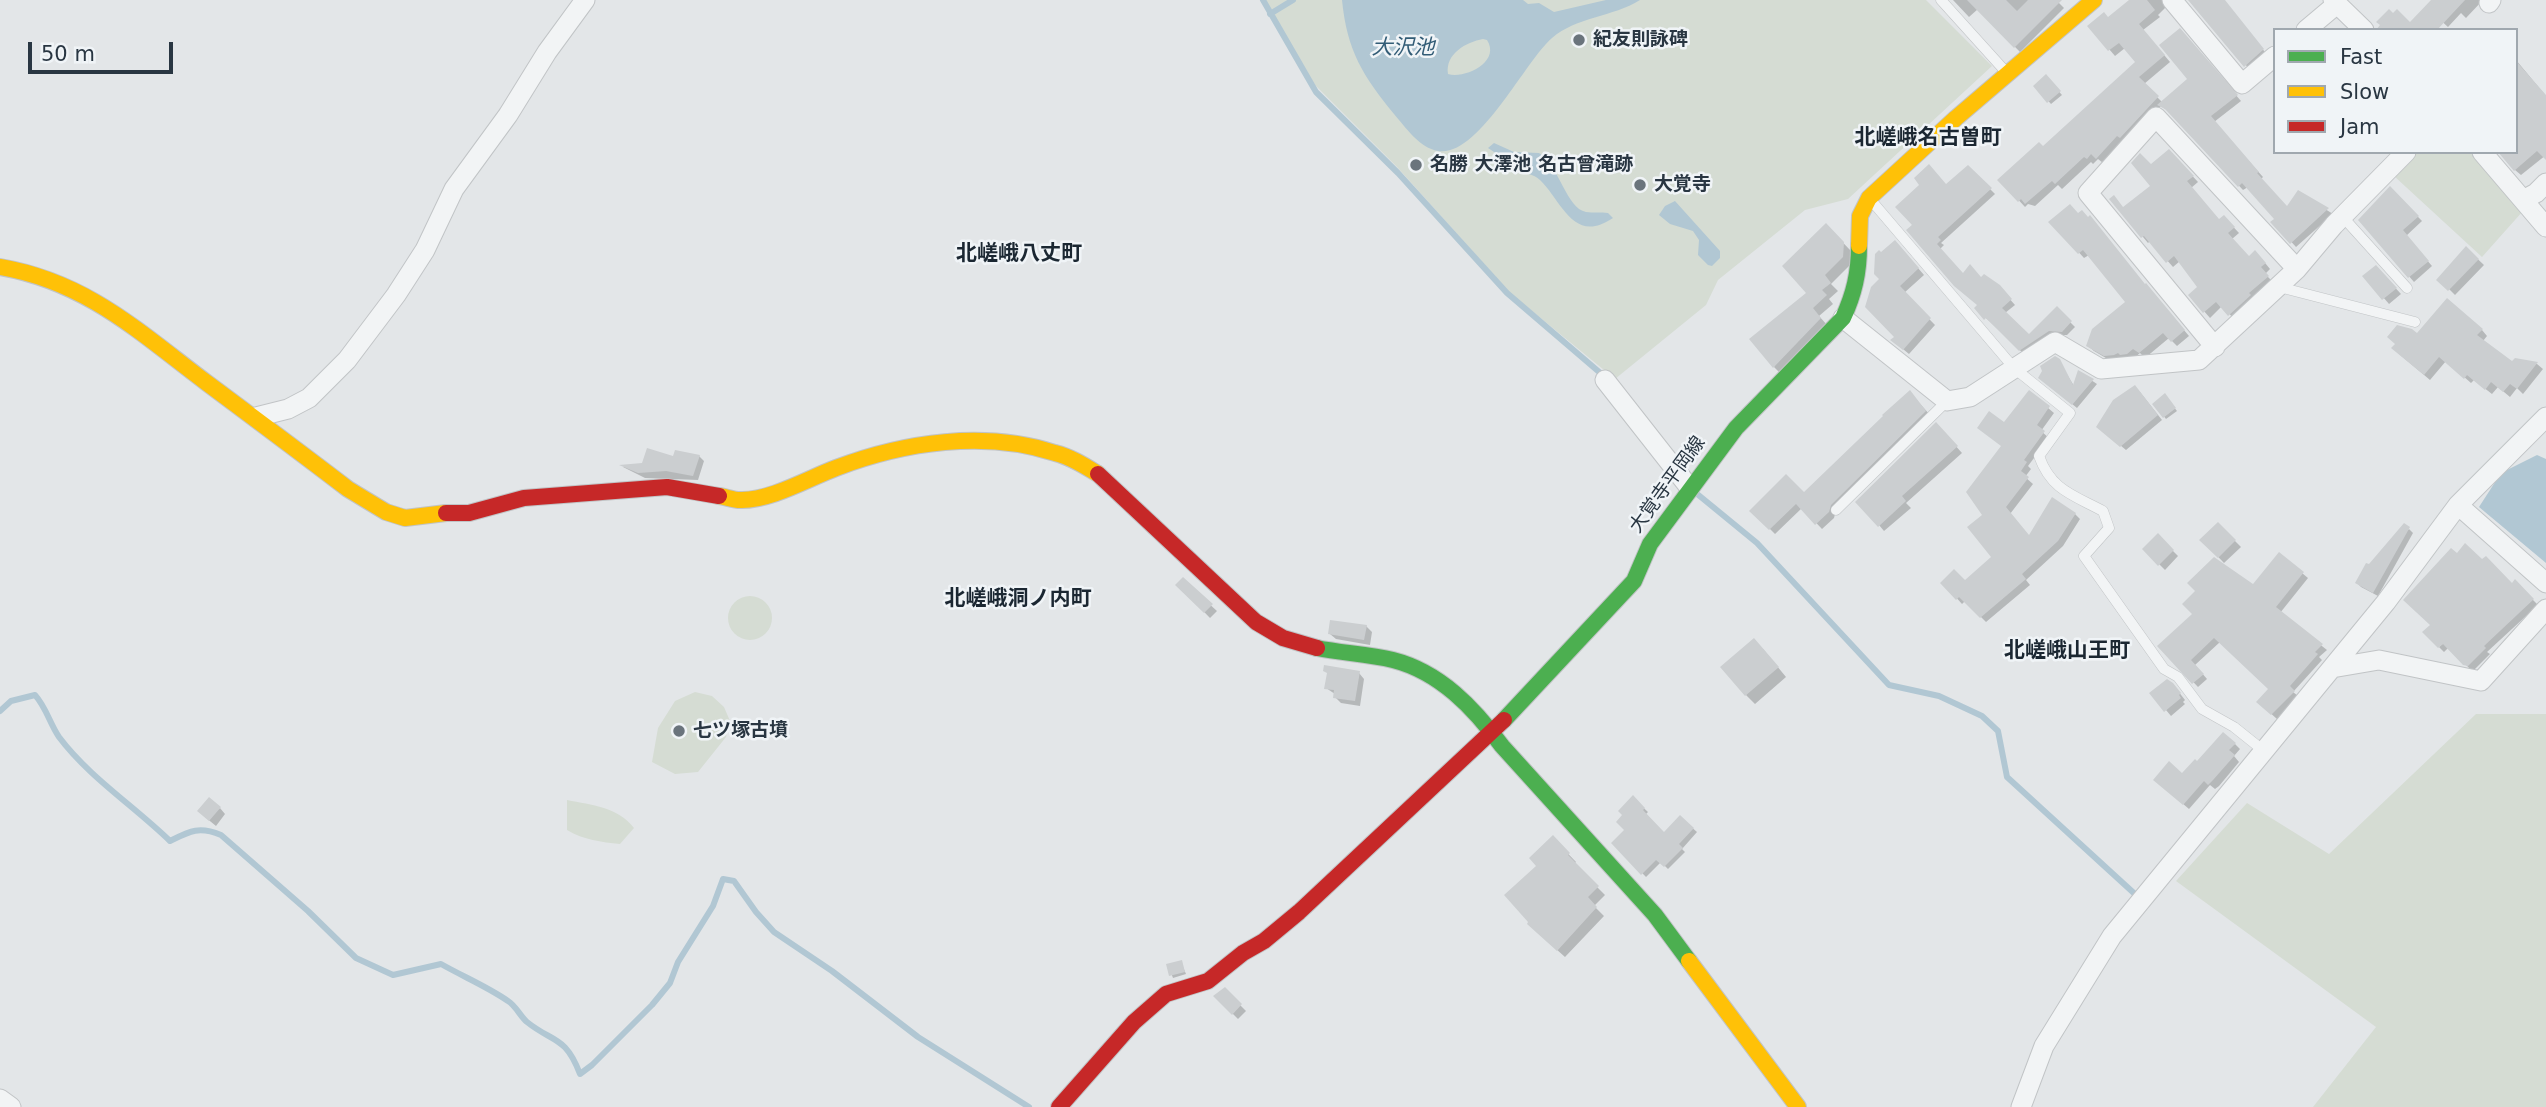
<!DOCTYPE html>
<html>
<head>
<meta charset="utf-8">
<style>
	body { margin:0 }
	#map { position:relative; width:2546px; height:1107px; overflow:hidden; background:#e3e6e8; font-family:"DejaVu Sans",sans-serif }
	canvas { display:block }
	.legend { position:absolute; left:2273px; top:28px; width:245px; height:126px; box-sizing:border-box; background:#f0f4f7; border:2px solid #a0a8af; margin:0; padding:9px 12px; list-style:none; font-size:21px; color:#293642 }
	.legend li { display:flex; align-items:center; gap:14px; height:35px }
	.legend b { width:35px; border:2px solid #a0a8af }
	.scale { position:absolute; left:28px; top:42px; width:145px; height:32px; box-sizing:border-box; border:4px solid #293642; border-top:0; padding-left:9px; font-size:21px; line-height:24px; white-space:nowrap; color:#293642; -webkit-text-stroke:5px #f0f4f7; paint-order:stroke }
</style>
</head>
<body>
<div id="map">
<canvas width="2546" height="1107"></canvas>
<ul class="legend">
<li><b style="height:9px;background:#4caf50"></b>Fast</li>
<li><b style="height:9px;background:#ffc107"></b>Slow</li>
<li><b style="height:9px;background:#c62828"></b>Jam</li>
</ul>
<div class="scale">50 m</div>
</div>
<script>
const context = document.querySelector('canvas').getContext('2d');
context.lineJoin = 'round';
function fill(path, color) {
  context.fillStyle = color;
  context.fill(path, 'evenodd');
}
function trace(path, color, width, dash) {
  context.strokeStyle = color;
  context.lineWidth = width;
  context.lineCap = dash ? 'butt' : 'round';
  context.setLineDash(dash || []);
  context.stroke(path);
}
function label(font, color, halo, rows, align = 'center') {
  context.font = font + ' "DejaVu Sans","Noto Sans JP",sans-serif';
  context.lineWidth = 5;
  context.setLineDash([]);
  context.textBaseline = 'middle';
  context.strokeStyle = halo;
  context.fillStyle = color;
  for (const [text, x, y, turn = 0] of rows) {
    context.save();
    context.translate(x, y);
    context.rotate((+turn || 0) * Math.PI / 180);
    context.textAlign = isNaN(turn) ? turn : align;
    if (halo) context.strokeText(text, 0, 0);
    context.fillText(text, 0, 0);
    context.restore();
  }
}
fill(new Path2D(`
	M1265,0h661l66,66 -144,133 -43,11 -87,70 -12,25 -91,74 -105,-86 -113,-126 -82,-82z
	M2417,152h55l51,59 -41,46 -88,-81z
	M728 618a22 22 0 1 1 44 0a22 22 0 1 1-44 0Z
	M695,692l17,4 12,11 6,14 -4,16 -28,35 -23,2 -23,-12 6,-34 17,-27z
	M2476,714h70v393h-233l63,-80 -200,-146 71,-78 82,51z
	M567,800c25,5 51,7 67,28l-14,16c-19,-2 -36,-4 -53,-14z`), '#d5dcd3');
fill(new Path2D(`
	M1342,0h181l5,4 11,-1 15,9 52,-12h34c-27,17 -64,17 -88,38 -27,23 -74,120 -114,113 -18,-3 -32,-23 -44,-37 -31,-38 -47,-63 -52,-114zM1483,39l4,1c14,22 -22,39 -39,34 -3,-20 18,-32 35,-35z
	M1494,143l20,9 25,1c21,14 27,55 47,59 7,1 15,0 22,1l5,5c-40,27 -51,-17 -73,-38 -6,-6 -17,-7 -25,-12 -9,-7 -17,-14 -27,-20z
	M1675,201l45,50v7l-8,8 -4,-1 -10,-10 1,-15 -6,-9 -23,-7 -11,-9 6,-9z
	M2537,455l9,4v104l-67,-56 22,-34z`), '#b1c7d3');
fill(new Path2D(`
	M1953,0h103l8,8 -44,44 -42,-43 -9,8z
	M2132,0h35l-2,8 -7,7 2,2 -17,13 27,32 -26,22 19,19 26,-23 -5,-45 57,66 -27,21 49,55 -2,2 27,30 10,-17 35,22 -37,33 -23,-25 3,-3 -28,-32 -5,3 -72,-77 -10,-7 -35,37 -23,20 -5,-4 -5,5 -2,-2 -29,27 -4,-4 -23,21 -7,-2 -3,3 -25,-27 43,-32 95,-86 -13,-14 -10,8 -24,-28 18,-9z
	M2190,0h34l44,56 -17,15z
	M2433,0h50l-17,18 -5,-5 -13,14 -22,-20z
	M2516,60l30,36v59l-25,20 -6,-5z
	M2046,77l16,18 -11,9 -16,-18z
	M2169,151l29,31 -7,6 29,33 4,-4 15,16 -7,6 17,20 12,-1 9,11 -5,5 8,8 -38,38 -13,-14 -12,12 -20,-23 9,-8 -19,-26 -7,6 -23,-26 -2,2 -5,-6 -31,-37 12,9 28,-23 -1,-19z
	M1968,167l27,27 -54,49 3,2 -4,4 23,26 18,4 18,8 16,18 -10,8 24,24 28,-28 18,18 -8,8h-13l-30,19 -38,-36 -9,-10 2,-3 -71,-75 38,-44z
	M2390,188l32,33 -16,15 26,30 -18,16 -54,-62z
	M2051,222l100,69 38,45 -12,10 -8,-8 -24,20 -5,-5 -7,6 -6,1 -3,-3 -4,3 -9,1 -17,-10 -6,-5 40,-44 -39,-47 -5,3z
	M1826,225l25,26 -1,14 -19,19 7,7 -9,8 4,5 -14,12 9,10 -47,48 -7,-7 34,-74z
	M1900,247l24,28 -20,18 31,32 -26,29 -11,-9 -17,-66z
	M2466,248l18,17 -29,30 -16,-16z
	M2376,267l25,27 -12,10 -24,-28z
	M2482,330l5,6 -4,5 30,23 3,-4 21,4 6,5 -20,25 -6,-6 -7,9 -12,-10 -6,7 -18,-14 -3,3 -25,-22 -16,19 -31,-26 18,-18z
	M2059,361l15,25 5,-14 18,12 -20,24 -33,-27z
	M2029,392l25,21 -13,18 8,7 -21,28 3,3 -6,8 8,7 -23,30 19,23 46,-23 5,5 -17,27 -37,34 4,5 -44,37 -21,-21 -3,3 -19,-21 22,-1 28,-25 -8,-42 17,-68 2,-22z
	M2140,392l22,28 -36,30 -23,-19z
	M2165,396l12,15 -11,8 -12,-15z
	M1915,398l15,17 -94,95 -2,8 -12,11 -20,-21 -27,26 -23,-23 52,-17z
	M1936,424l26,29 -56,50 5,5 -27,23 -5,-6z
	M699,456l5,5 -6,19 -53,-2 -22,-11z
	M2218,524l23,23 -17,16 -22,-23z
	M2409,529l4,4 -35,63 -17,-9 -4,-4 13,-16z
	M2158,536l20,20 -13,14 -21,-21z
	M2279,554l29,24 -28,35 47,37 -8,7 3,3 -29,32 5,4 -21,23 -19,-17 12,-13 -50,-47 -25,23 12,14 -9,8 -39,-41 95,-60z
	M1183,580l34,31 -7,7 -32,-33z
	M2515,582l23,23 -51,47 3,2 -16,16 -4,-1 -21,-22 -5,5 -5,-5z
	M1366,626l6,6 -2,13 -34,-6 -6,-5z
	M1763,649l23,28 -31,27 -9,-9z
	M1359,673l5,6 -4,27 -19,-3 -6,-6v-3l-9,-6z
	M2178,691l7,9 -2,2 2,2 -14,12 -5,-6z
	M2235,744l5,5 -6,7 5,6 -20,24 -4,3 -5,-4 -21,24 -28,-24z
	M1633,798l15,14 -3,3 19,19 16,-17 17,15 -15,17 3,3 -17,17 -7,-7 -15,15 -33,-34 14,-13z
	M220,808l5,6 -9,12 -11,-9z
	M1552,837l24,25 -2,2 31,31 -11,11 10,10 -39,41 -28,-25 2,-66z
	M1181,962l5,12 -13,4 -5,-13z
	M1225,990l21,21 -8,8 -22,-22z`), '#0003');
trace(new Path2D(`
	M1263,0l53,92 82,81 109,120 98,84
	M1270,14l23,-14
	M1696,493l61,50 132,142 50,11 43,20 16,15 9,46 129,118
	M0,711l11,-10 24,-6c11,12 15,29 24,42 30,40 75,69 111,104 20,-10 29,-15 51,-6l87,76 48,47 37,17 48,-11c23,13 47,23 67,37 8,5 12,15 19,21 26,21 38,13 53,52l12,-9 60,-60 18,-22 8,-21 35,-56 10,-27 11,2 22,31 18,20 58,39 86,66 111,70`), '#b1c7d3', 6);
fill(new Path2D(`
	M1967,0h39l11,11 11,-11h34l-48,48z
	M2129,0h18l8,10 -16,14 26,31 -26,22 20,19 -39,42 -3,-2 -21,23 -5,-5 -4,5 -3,-2 -29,27 -3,-3 -27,23 -4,-5 -3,3 -21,-22 42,-38 4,4 92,-84 -16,-19 -11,8 -21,-25 17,-14 4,5z
	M2188,0h37l39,49 -20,18z
	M2431,0h34l-28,30h-61l4,-5 -4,-3 13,-13 4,4 4,-4 13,13z
	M2180,28l58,67 -27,21 48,56 -2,1 30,33 11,-16 31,18 -39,36 -20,-22 4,-3 -32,-36 -4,4 -73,-78 -8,-4 30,-26 -28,-34z
	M2516,61l30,34v65l-9,-9 -23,20 -16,-19h18z
	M2046,74l15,17 -14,12 -14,-17z
	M2169,149l25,27 -7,5 32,38 5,-4 11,12 -7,6 21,23 6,-6 11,13 -5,4 8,9 -20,17 2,2 -23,21 -12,-14 -13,11 -15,-18 9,-8 -23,-31 -8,7 -22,-27 -3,2 -32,-39 5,-4 9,12 27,-21 -19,-23 9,-10 11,11z
	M1929,164l17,20 22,-19 24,23 -54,49 3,3 -4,4 26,29 7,-9 11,13 3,-3 16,11 12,14 -10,9 27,26 28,-28 15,15 -10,11 -13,-1 -30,20 -33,-33 -2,2 -10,-12 3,-3 -23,-19 -48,-56 6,-5 -17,-18 24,-22 -5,-7z
	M2390,186l29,30 -16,14 26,31 -21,17 -50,-58z
	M2070,204l8,9 4,-3 6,7 2,-2 55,69 1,-1 39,47 -14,12 -8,-9 -24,20 -6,-4 -6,5 -7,1 -2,-2 -4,2 -10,1 -18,-10 6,-17 33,-27 -42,-52 -5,4 -30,-32z
	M1826,223l18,19 -1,15 -18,18 6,8 -9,7 5,5 -14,13 8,10 -48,50 -24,-29 57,-46 -24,-27z
	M1895,240l24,28 -19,18 31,32 -28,32 -13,-10 4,-3 -29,-30 6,-20 8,-8 -5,-5 1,-20 4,-4 2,2z
	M2466,246l13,13 -31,32 -12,-11z
	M2376,265l21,23 -15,12 -20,-24z
	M2447,298l36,31 -6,6 35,26 3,-3 23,4 -21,27 -7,-5 -7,8 -12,-10 -6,8 -18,-15 -3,4 -25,-22 -15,18 -33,-27 4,-4 -8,-7 10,-12 15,4 5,4z
	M2055,356l5,3 13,26 5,-15 16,9 -22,26 -34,-27 4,-7 -2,-5z
	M2135,385l23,30 -38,32 -24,-20 17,-27z
	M1910,390l16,21 -95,94 -2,7 -14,13 -19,-21 -27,26 -20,-19 37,-37 18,18 79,-76 -1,-1z
	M2029,390l21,16 -13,19 8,6 -21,29 3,2 -6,9 8,6 -23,30 23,28 23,-38 24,16 -18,28 -36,33 4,5 -46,39 -21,-21 -3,3 -16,-17 14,-14 11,11 26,-23 -24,-30 15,-12 -16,-23 35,-46 -24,-18 12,-17 15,11z
	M2165,393l11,15 -13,10 -11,-14z
	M1936,422l22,24 -56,50 4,5 -28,26 -23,-25z
	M647,448l26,8 2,-6 25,5 -7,21 -27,-5 -28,2 -19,-8 23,-2z
	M2218,522l18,18 -18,18 -19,-18z
	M2404,523l6,4 -37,66 -18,-10 11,-20 3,1z
	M2158,533l16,17 -16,16 -16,-17z
	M2465,543l17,16 4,-3 26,27 3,-4 19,20 -50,47 2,2 -18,18 -5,-1 -20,-21 -5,4 -16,-16 8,-7 -27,-25 48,-52 6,5z
	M2279,552l25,20 -28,35 47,37 -8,8 3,2 -28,32 5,5 -24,24 -15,-13 12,-13 -54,-51 -23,22 13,14 -12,10 -35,-38 35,-32 -10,-10 13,-13 -8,-8 27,-26 39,27z
	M1183,577l30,27 -9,9 -29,-28z
	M1330,620l37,5 -3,15 -36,-6z
	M1754,638l25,29 -34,29 -25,-29z
	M1324,665l36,6 -5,30 -22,-3 1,-8 -10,-1 3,-16 -4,-2z
	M2167,679l6,4 8,10 -2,2 2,3 -17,14 -15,-19z
	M2223,732l13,11 -7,7 6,5 -22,25 -5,5 -4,-4 -21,24 -30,-25 16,-19 13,12 13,-14 2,2z
	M1633,795l12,13 -2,2 21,22 16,-17 14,13 -15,16 4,4 -19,19 -8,-7 -15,15 -30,-32 13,-13 -8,-8 6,-7 -4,-4z
	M209,797l12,10 -12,14 -12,-10z
	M1553,835l17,18 -2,2 31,31 -11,11 9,10 -40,44 -30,-27 1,-2 -24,-27 32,-29 -7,-8z
	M1182,960l3,12 -16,4 -3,-12z
	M1225,987l17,17 -10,11 -19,-19z`), '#cbced0');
const lane = new Path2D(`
	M1941,0l65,72
	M1870,199l144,169 56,45 -31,43c12,34 34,39 64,55l6,17 -25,28 80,113 14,8 24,32 32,18 30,24
	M2342,216l65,72
	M2279,287l136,35
	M1836,510l111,-109`);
const street = new Path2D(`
	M2172,0l70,84 33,-28
	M2333,0l31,30
	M2489,3l2,-3
	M2306,30l31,-26
	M2482,152l64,75
	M2523,200l13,-7 10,-10
	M1843,318l104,83 23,-4 85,-55 46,27 98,-9 98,-91 37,-44 72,-73
	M2215,347l-127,-154 68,-76 141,152
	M1605,380l84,107
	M256,417l32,-8 21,-11 38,-38 49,-65 29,-45 29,-61 54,-74 39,-63 38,-52
	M2458,505l88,78
	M2332,668l47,-8 102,21 65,-72
	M0,1099l11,8
	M2021,1107l23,-61 68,-110 274,-334 72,-97 88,-88`);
const fast = new Path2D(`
	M1317,648c25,5 51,6 76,12 47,12 81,48 109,86l153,169 34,46
	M1504,720l130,-139 16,-37 86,-116 107,-110c11,-24 16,-45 16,-72`);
const slow = new Path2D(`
	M1859,246l1,-30 9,-18 87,-80 138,-118
	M0,267c87,15 139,65 207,116 47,35 94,70 141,106l38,23 19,6 41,-5
	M719,496c7,1 15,4 21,4 30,1 69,-22 96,-32 68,-26 149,-38 219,-15 16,4 30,13 43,21
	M1689,961l109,146`);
const jam = new Path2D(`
	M1098,474l158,148 27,16 34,10
	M446,513h23l55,-15 143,-11 52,9
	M1059,1107l75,-85 32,-28 42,-13 35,-28 21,-12 35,-29 205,-192`);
trace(lane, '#c1c4c6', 11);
trace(street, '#c1c4c6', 21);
trace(fast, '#c1c4c6', 18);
trace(slow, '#c1c4c6', 18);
trace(jam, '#c1c4c6', 18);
trace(lane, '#f2f4f5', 10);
trace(street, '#f2f4f5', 19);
trace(fast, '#4caf50', 16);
trace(slow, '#ffc107', 16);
trace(jam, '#c62828', 16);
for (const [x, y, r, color] of [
	[1579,40,7,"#6a747c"],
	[1416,165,7,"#6a747c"],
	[1640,185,7,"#6a747c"],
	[679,731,7,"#6a747c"]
]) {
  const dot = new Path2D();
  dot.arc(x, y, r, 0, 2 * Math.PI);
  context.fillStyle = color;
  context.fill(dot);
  trace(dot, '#f0f4f7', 2.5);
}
label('bold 19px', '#293642', '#f0f4f7', [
	["紀友則詠碑",1593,40],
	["名勝 大澤池 名古曾滝跡",1430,165],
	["大覚寺",1654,185],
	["七ツ塚古墳",693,731]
], 'left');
label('19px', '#293642', '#f0f4f7', [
	["大覚寺平岡線",1668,485,-54]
]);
label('italic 21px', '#325c76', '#f0f4f7', [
	["大沢池",1403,49]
]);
label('bold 21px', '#1b2732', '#f0f4f7', [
	["北嵯峨名古曽町",1928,139],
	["北嵯峨八丈町",1019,255],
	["北嵯峨洞ノ内町",1018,600],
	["北嵯峨山王町",2067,652]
]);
</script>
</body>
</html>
